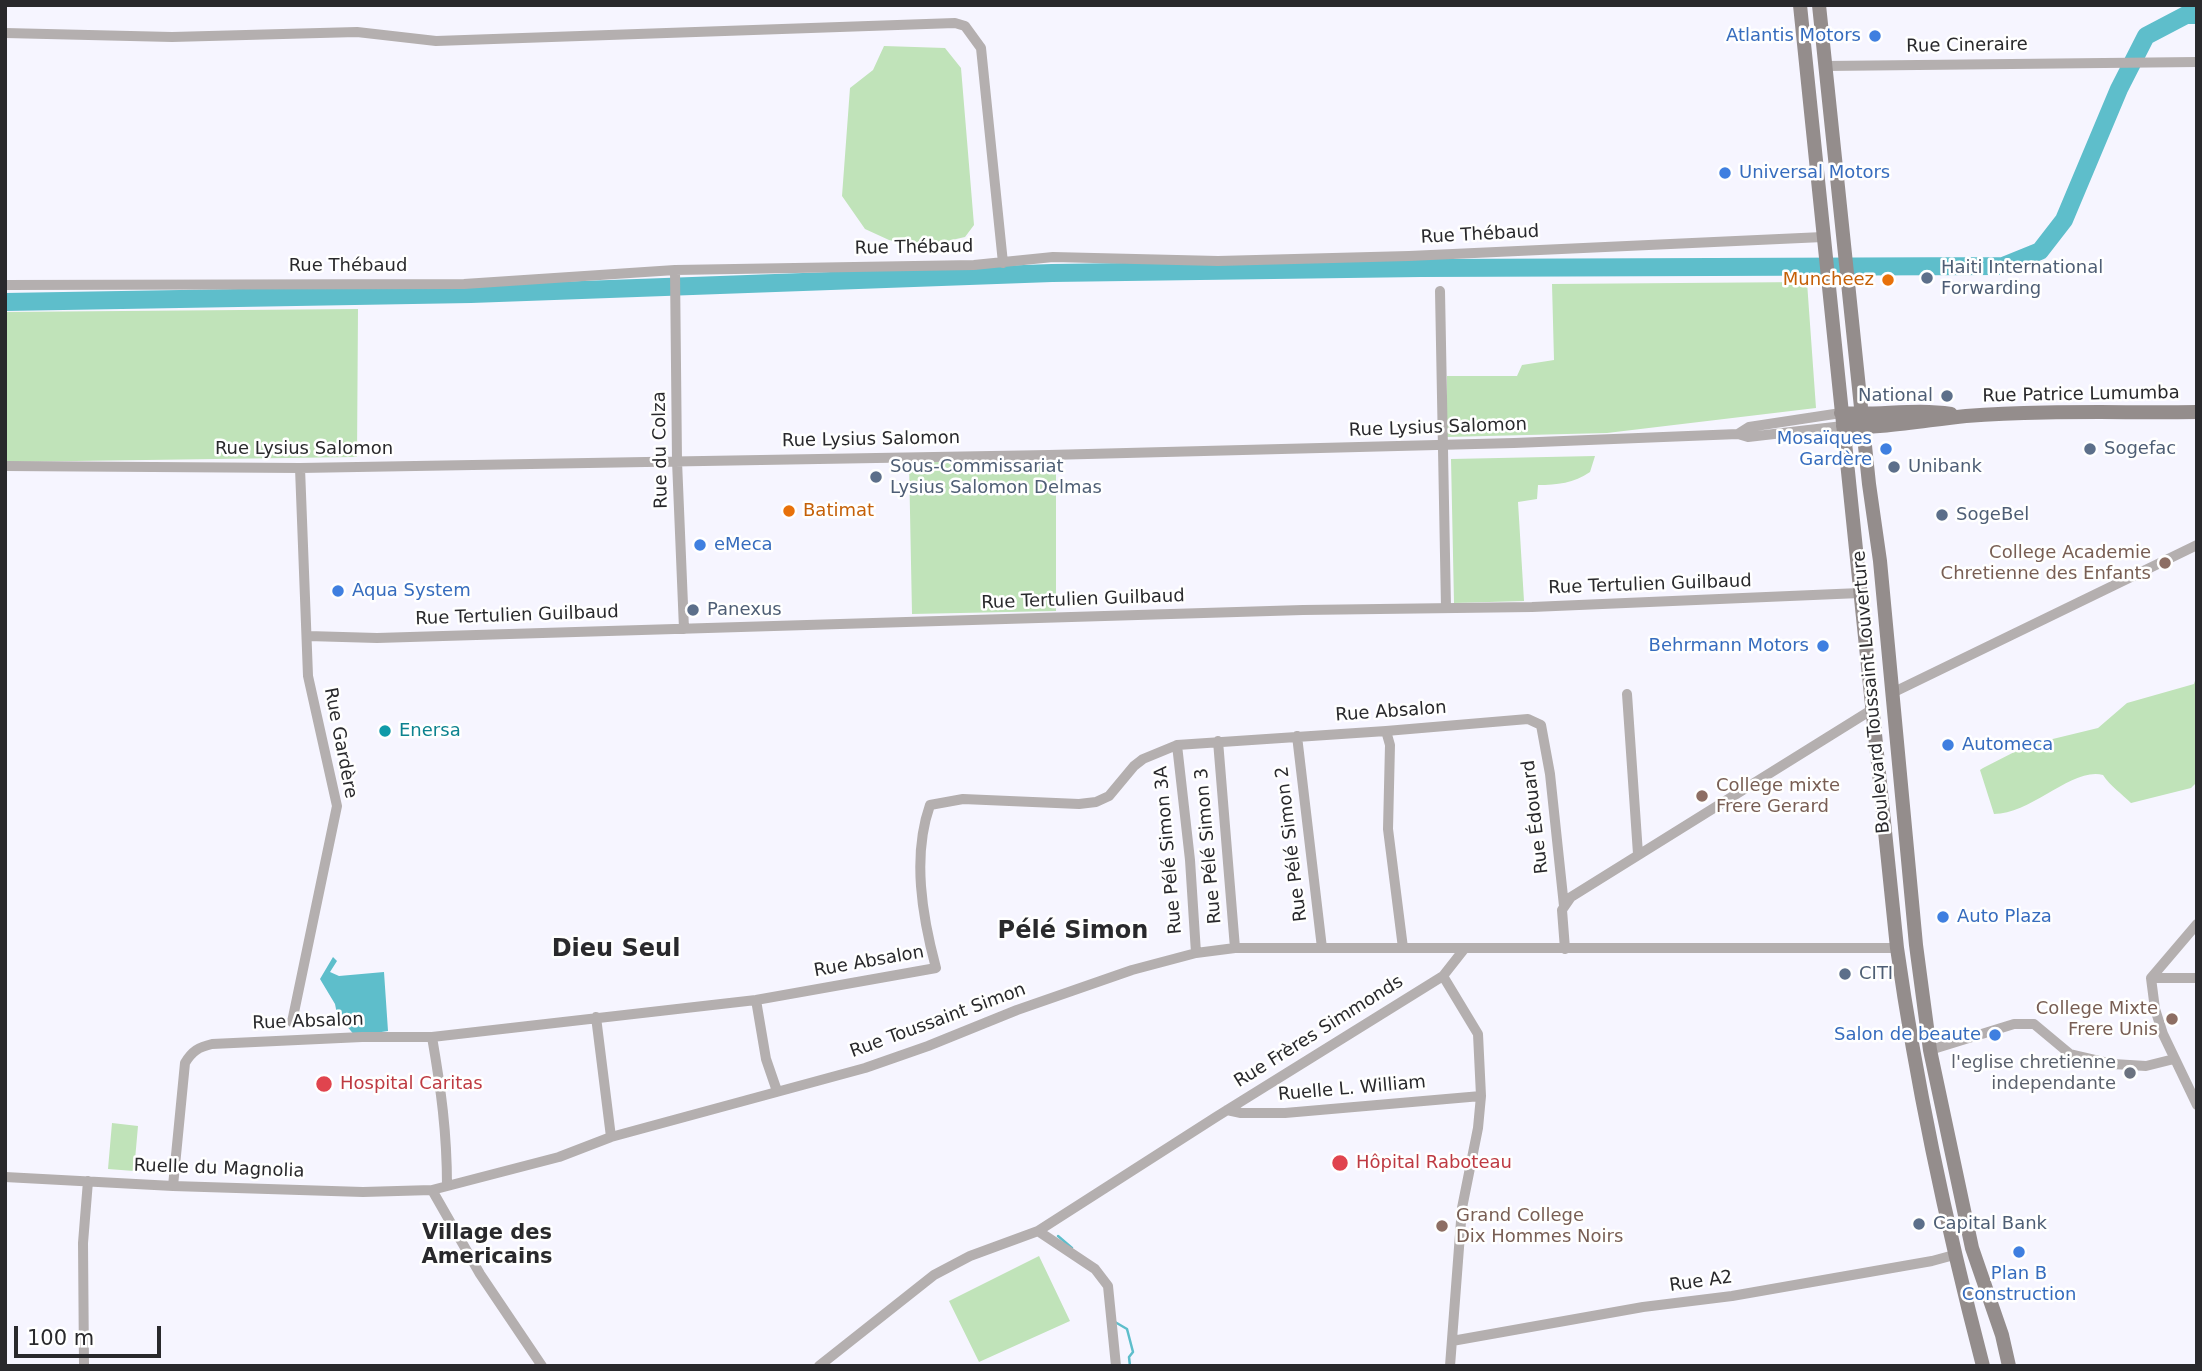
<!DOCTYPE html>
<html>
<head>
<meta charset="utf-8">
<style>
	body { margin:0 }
	#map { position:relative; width:2202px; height:1371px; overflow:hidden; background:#f6f5ff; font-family:"DejaVu Sans",sans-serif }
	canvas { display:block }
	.frame { position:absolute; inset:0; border:7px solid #29292c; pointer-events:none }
	.scale { position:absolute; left:14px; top:1326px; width:147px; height:32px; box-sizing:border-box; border:4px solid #29292c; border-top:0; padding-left:9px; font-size:21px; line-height:24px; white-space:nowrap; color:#29292c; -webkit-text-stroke:5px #fff; paint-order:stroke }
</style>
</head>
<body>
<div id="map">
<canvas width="2202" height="1371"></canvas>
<div class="frame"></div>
<div class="scale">100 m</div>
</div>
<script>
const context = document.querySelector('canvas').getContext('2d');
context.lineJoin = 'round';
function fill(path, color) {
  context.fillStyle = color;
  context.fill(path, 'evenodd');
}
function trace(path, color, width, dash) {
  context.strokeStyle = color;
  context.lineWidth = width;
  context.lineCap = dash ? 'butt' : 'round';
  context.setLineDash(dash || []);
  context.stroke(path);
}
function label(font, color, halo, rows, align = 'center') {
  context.font = font + ' "DejaVu Sans",sans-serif';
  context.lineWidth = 5;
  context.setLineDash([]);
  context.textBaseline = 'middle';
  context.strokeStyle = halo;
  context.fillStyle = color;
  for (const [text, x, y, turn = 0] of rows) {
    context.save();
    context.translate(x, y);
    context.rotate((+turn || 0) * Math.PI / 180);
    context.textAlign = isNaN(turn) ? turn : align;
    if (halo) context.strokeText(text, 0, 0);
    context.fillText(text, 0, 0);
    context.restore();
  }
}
fill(new Path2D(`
	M884,46l61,2 16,20 13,157 -9,12 -44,10 -32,-7 -24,-11 -23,-33 8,-108 23,-18z
	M1807,282l9,126 -209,25 -160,4v-61h70l5,-11 32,-5 -2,-76z
	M358,309l-1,148 -352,5v-150z
	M1595,456l-5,16c-16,11 -33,13 -52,13l-1,14 -19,3 6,99 -70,2 -3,-144z
	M909,461l147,3v147l-144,3z
	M2197,674v108l-6,6 -60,15c-9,-9 -21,-17 -28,-28 -31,-8 -71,39 -109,39l-14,-44 3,-2 45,-23 70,-17 29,-25 67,-19z
	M112,1123l26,3 -4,45 -26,-2z
	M1039,1256l31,65 -91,41 -30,-61z`), '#c0e3b9');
fill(new Path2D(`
	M333,957l4,4 -7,11 9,4 45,-4 4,59 -33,5 -18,-22 -2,-10 -15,-25z`), '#5ebecb');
trace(new Path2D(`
	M1058,1236l14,12
	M1115,1322l12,7 6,23 -4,5 1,9`), '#5ebecb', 2.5);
trace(new Path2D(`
	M5,302l466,-8 581,-21 369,-5 582,-2 37,-15 24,-31 55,-131 27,-53 40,-21h11`), '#5ebecb', 18);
trace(new Path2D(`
	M5,33l167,4 185,-5 79,9 519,-18 10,3 16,22 22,215
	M1825,66l372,-4
	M675,270l2,191 7,168
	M5,285l459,-1 211,-14 299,-5 79,-8 165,4 191,-5 414,-19
	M1440,291l6,317
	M1738,434l11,-7 92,-14
	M5,466l295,2 749,-13 465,-12 224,-9 10,3 95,-11
	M308,636l69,2 926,-28 229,-3 328,-14
	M1892,693l305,-148
	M1627,694l11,160
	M1386,731l4,14 -2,84 15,119
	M1297,736l25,212
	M1218,741l17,207
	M1177,745l13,115 6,93
	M1565,949l-3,-39 9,-13 302,-188
	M1443,976l35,58 3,62 -3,32 -16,80 -12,158
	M2151,978l4,31 8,25 34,71
	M2151,978l46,-54
	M2151,978h46
	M756,1000l10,59 11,32
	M596,1017l15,120
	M292,1022l45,-216 -29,-130 -8,-208
	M432,1037c9,52 15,96 15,149
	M1930,1050l84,-26h20l36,30 43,10 33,2 28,-7
	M1227,1110l14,3h44l196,-17
	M5,1177l168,9 190,6 69,-2 127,-33 52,-20 254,-69 63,-22 89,-36 115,-40 64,-17 39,-5h230
	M173,1186l12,-123c7,-12 14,-16 27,-19l150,-7h70l324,-37 180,-32c-14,-52 -24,-112 -6,-163l33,-6 116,5 17,-2 13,-6 25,-30 9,-7 34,-14 209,-14 142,-12 13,6 9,49 14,132
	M432,1190l48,84 62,92
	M1038,1231l57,38 13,17 8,80
	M1452,1341l191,-34 89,-11 200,-35 22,-6
	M84,1366l-1,-123 5,-62
	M819,1366l115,-91 36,-19 68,-25 178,-114 227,-141 22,-28h432`), '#b4afaf', 10);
trace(new Path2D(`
	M1800,5l97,943c20,141 50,280 86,418
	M1819,5l50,479 11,77 36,384 14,105 42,198 30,87 7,31
	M1841,413c37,3 74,-5 110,1
	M1843,426c41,3 82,-6 123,-10 76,-6 154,-3 231,-4`), '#948d8c', 14);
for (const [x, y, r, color] of [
	[1875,36,7,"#3f7fe0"],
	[1725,173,7,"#3f7fe0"],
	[1927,278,7,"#5c6f8a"],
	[1888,280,7,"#e8710a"],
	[1947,396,7,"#5c6f8a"],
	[1886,449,7,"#3f7fe0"],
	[2090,449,7,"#5c6f8a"],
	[1894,467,7,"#5c6f8a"],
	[876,477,7,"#5c6f8a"],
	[789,511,7,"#e8710a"],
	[1942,515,7,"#5c6f8a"],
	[700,545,7,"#3f7fe0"],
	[2165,563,7,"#8d6e63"],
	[338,591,7,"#3f7fe0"],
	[693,610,7,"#5c6f8a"],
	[1823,646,7,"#3f7fe0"],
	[385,731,7,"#0f9aa8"],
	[1948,745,7,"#3f7fe0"],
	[1702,796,7,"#8d6e63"],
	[1943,917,7,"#3f7fe0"],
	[1845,974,7,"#5c6f8a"],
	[2172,1019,7,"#8d6e63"],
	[1995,1035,7,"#3f7fe0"],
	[2130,1073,7,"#6b7280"],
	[324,1084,9,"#e0444e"],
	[1340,1163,9,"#e0444e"],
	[1919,1224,7,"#5c6f8a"],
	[1442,1226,7,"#8d6e63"],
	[2019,1252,7,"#3f7fe0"]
]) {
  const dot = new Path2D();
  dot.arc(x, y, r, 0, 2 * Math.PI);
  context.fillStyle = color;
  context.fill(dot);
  trace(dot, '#fff', 2.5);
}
label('18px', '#366cbe', '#fff', [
	["Atlantis Motors",1861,36,"right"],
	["Universal Motors",1739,173],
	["Mosaïques",1872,439,"right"],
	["Gardère",1872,460,"right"],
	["eMeca",714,545],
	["Aqua System",352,591],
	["Behrmann Motors",1809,646,"right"],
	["Automeca",1962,745],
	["Auto Plaza",1957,917],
	["Salon de beaute",1981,1035,"right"],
	["Plan B",2019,1274,"center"],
	["Construction",2019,1295,"center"]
], 'left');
label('18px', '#29292c', '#fff', [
	["Rue Cineraire",1967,46,-1],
	["Rue Thébaud",1480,235,-3],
	["Rue Thébaud",914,248,-1],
	["Rue Thébaud",348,266],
	["Rue Patrice Lumumba",2081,395,-1],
	["Rue Lysius Salomon",1438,428,-2],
	["Rue Lysius Salomon",871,440,-1],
	["Rue Lysius Salomon",304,449],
	["Rue du Colza",661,450,-91],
	["Rue Tertulien Guilbaud",1650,585,-2],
	["Rue Tertulien Guilbaud",1083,600,-2],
	["Rue Tertulien Guilbaud",517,616,-2],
	["Boulevard Toussaint Louverture",1872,692,-95],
	["Rue Absalon",1391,712,-4],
	["Rue Gardère",340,743,79],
	["Rue Édouard",1536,817,-97],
	["Rue Pélé Simon 2",1292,844,-97],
	["Rue Pélé Simon 3",1209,846,-95],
	["Rue Pélé Simon 3A",1169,850,-95],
	["Rue Absalon",869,962,-10],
	["Rue Toussaint Simon",938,1021,-20],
	["Rue Absalon",308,1022,-2],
	["Rue Frères Simmonds",1319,1032,-32],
	["Ruelle L. William",1352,1089,-5],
	["Ruelle du Magnolia",219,1169,2],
	["Rue A2",1701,1282,-8]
]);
label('18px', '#4e5e75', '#fff', [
	["Haiti International",1941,268],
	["Forwarding",1941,289],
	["National",1933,396,"right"],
	["Sogefac",2104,449],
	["Sous-Commissariat",890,467],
	["Lysius Salomon Delmas",890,488],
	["Unibank",1908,467],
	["SogeBel",1956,515],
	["Panexus",707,610],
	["CITI",1859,974],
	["Capital Bank",1933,1224]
], 'left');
label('18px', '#c56008', '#fff', [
	["Muncheez",1874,280],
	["Batimat",803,511,"left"]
], 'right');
label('18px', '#785e54', '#fff', [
	["College Academie",2151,553],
	["Chretienne des Enfants",2151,574],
	["College mixte",1716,786,"left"],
	["Frere Gerard",1716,807,"left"],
	["College Mixte",2158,1009],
	["Frere Unis",2158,1030],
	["Grand College",1456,1216,"left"],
	["Dix Hommes Noirs",1456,1237,"left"]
], 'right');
label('18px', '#0d838f', '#fff', [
	["Enersa",399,731]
], 'left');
label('18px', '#5b616d', '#fff', [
	["l'eglise chretienne",2116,1063],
	["independante",2116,1084]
], 'right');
label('18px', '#be3a42', '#fff', [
	["Hospital Caritas",340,1084],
	["Hôpital Raboteau",1356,1163]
], 'left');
label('bold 21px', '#29292c', '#fff', [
	["Village des",487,1234],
	["Americains",487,1258]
]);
label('bold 24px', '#29292c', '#fff', [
	["Pélé Simon",1073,932],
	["Dieu Seul",616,950]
]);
</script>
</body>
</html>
